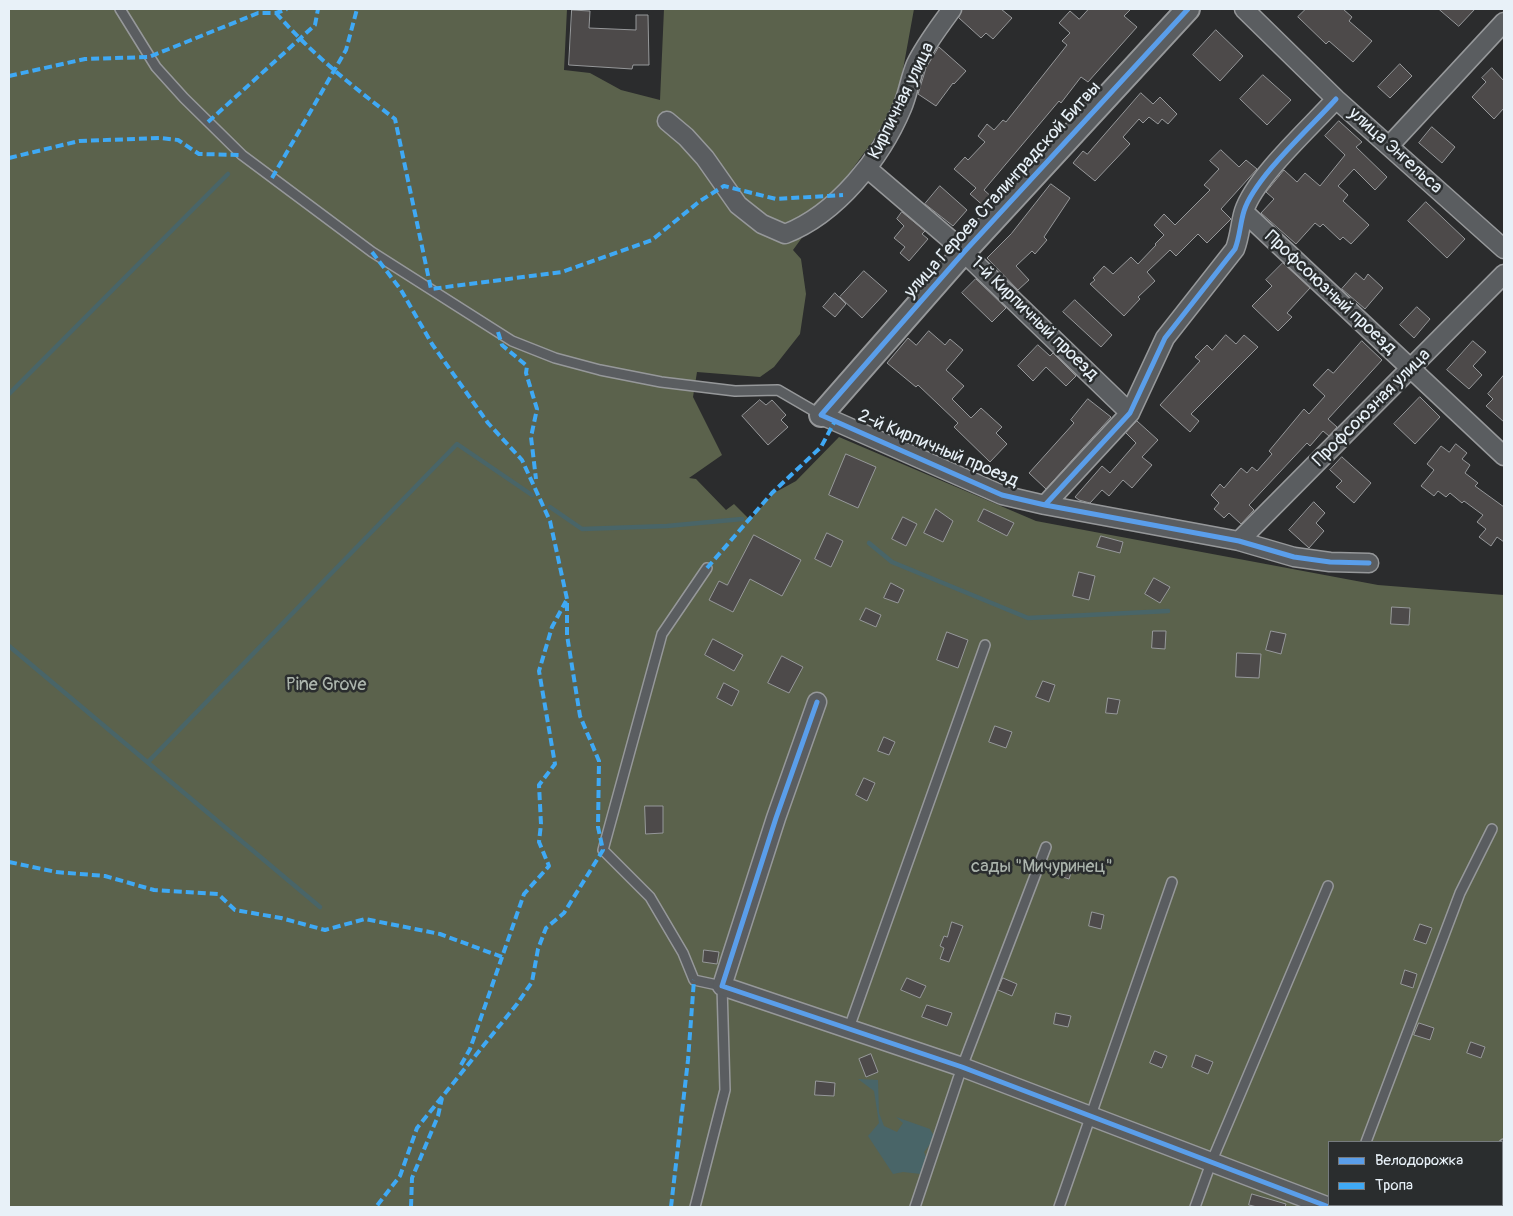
<!DOCTYPE html>
<html>
<head>
<meta charset="utf-8">
<style>
	body { margin:0 }
	#map { position:relative; width:1513px; height:1216px; overflow:hidden; background:#2b2c2d; font-family:Pangolin,sans-serif }
	canvas { display:block }
	.frame { position:absolute; inset:0; border:10px solid #e8f1f8; pointer-events:none }
	.legend { position:absolute; left:1328px; top:1141px; width:175px; height:65px; box-sizing:border-box; background:#2a2d2e; border:1px solid #767b7f; margin:0; padding:6px 9px; list-style:none; font-size:15px; color:#e8f1f8 }
	.legend li { display:flex; align-items:center; gap:10px; height:25px }
	.legend b { width:25px; border:1px solid #767b7f }
</style>
</head>
<body>
<div id="map">
<canvas width="1513" height="1216"></canvas>
<div class="frame"></div>
<ul class="legend">
<li><b style="height:6px;background:#5a9eea"></b>Велодорожка</li>
<li><b style="height:6px;background:#3fa9f5"></b>Тропа</li>
</ul>
</div>
<script>
const context = document.querySelector('canvas').getContext('2d');
context.lineJoin = 'round';
function fill(path, color) {
  context.fillStyle = color;
  context.fill(path, 'evenodd');
}
function trace(path, color, width, dash) {
  context.strokeStyle = color;
  context.lineWidth = width;
  context.lineCap = dash ? 'butt' : 'round';
  context.setLineDash(dash || []);
  context.stroke(path);
}
function label(font, color, halo, rows, align = 'center') {
  context.font = font + ' Pangolin,sans-serif';
  context.lineWidth = 5;
  context.setLineDash([]);
  context.textBaseline = 'middle';
  context.strokeStyle = halo;
  context.fillStyle = color;
  for (const [text, x, y, turn = 0] of rows) {
    context.save();
    context.translate(x, y);
    context.rotate((+turn || 0) * Math.PI / 180);
    context.textAlign = isNaN(turn) ? turn : align;
    if (halo) context.strokeText(text, 0, 0);
    context.fillText(text, 0, 0);
    context.restore();
  }
}
fill(new Path2D(`
	M9,9h558l-3,61 26,3 31,17 39,10 4,-91h250l-14,77 -14,37 -93,127 8,9 5,35 -6,40 -26,33 -14,10 -63,-5 -4,25 29,58 -33,23 7,1 30,31 8,-6 16,16 24,-27 22,-12 43,-44 197,84 342,64 126,10v612h-1495zM1329,1142h173v63h-173z`), '#5b624c');
fill(new Path2D(`
	M858,1079l20,1 1,33 5,13 13,6 6,-9 -7,-6 34,12 5,9 -11,14 5,12 -8,10 -18,-2 -10,2 -25,-38 11,-13 -5,-32z`), '#496568');
trace(new Path2D(`
	M9,394l219,-220
	M550,507l32,22 85,-3 75,-7
	M869,543l23,19 136,56 140,-7
	M9,646l311,261
	M148,762l309,-318 75,51`), '#496568', 4.5);
const building = new Path2D(`
	M962,9h39l11,9 -19,21 -7,-6 -5,5 -22,-20z
	M1089,9h42l-7,7 13,11 -49,55 -7,-5 -20,26 -2,-2 -75,89 10,9 -8,9 -16,-14 6,-6 -22,-19 11,-12 3,3 17,-18 -7,-6 9,-12 7,6 9,-10 3,2 61,-77 -5,-4 8,-8 -11,-10 11,-12 9,8z
	M1306,9h37l9,8 -3,4 23,20 -19,21 -24,-21 -3,3 -28,-27z
	M1439,9h36l-16,17z
	M572,10l18,1 -1,17 47,2v-15h12l1,50h-16l-1,4 -63,-4z
	M1216,30l27,26 -23,25 -27,-26z
	M939,47l27,24 -12,13 -1,-1 -17,23 -18,-12 8,-26z
	M1400,64l12,12 -22,22 -12,-11z
	M1492,68l12,13v27l-10,11 -22,-22 14,-15 -4,-4z
	M1263,75l28,25 -24,25 -27,-26z
	M1141,93l12,11 7,-7 17,17 -9,10 -6,-5 -4,5 -9,-7 -6,6 -4,-4 -16,18 7,7 -35,37 -22,-18 10,-12 4,3z
	M1339,121l23,21 -6,5 31,30 -12,13 -21,-21 -16,17 10,9 -5,6 26,24 -18,19 -8,-7 -3,3 -17,-16 -3,3 -5,-4 -19,21 -35,-31 13,-14 -8,-7 18,-22 13,12 8,-9 15,13 25,-31 -20,-19z
	M1432,127l23,20 -13,16 -23,-20z
	M1221,150l18,17 7,-7 11,9 -36,40 10,10 -24,24 -9,-9 -22,22 -6,-6 -23,22 8,9 -17,16 2,2 -16,17 -34,-32 5,-4 -2,-2 11,-12 9,8 18,-17 7,7 18,-19 -1,-1 9,-9 -10,-10 10,-11 11,11 35,-35 -6,-5 15,-16 -9,-8z
	M1051,184l19,14 -26,39 3,3 -12,14 -3,-3 -16,15 13,14 -11,10 -31,-32 24,-24z
	M940,186l27,24 -14,16 -28,-22z
	M1426,202l39,37 -18,19 -39,-37z
	M902,212l23,19 -3,3 6,5 -19,22 -9,-8 5,-6 -11,-9 10,-12 -7,-7z
	M1283,263l27,25 -23,25 5,4 -14,14 -26,-25 20,-20 -6,-6z
	M864,271l23,20 -25,27 -22,-21z
	M1356,273l8,7 4,-6 15,14 -18,21 -23,-20z
	M976,279l30,29 -14,14 -30,-29z
	M835,293l11,11 -11,13 -12,-10z
	M1075,300l37,35 -11,12 -38,-35z
	M1417,307l13,12 -16,19 -14,-13z
	M929,331l16,14 5,-6 13,11 -17,20 18,16 -12,13 19,19 10,-10 21,19 -6,6 11,11 -17,18 -36,-35 4,-4 -40,-38 -2,2 -29,-24 21,-25 8,7z
	M1226,335l10,9 8,-9 14,12 -67,67 8,7 -9,11 -30,-27 40,-44 -5,-4 12,-12 5,5z
	M1362,341l20,19 -54,59 9,8 -8,9 -6,-5 -13,15 -3,-3 -58,62 5,5 -13,14 -12,-11 -5,5 -10,-9 5,-6 -8,-8 9,-11 4,4 17,-20 6,5 5,-6 5,4 15,-17 -3,-3 35,-42 5,5 16,-18 -12,-11 15,-16 5,4z
	M1473,341l13,11 -13,14 9,9 -13,14 -22,-19z
	M1038,345l12,11 3,-3 23,23 -10,10 -20,-19 -13,14 -15,-15z
	M1504,375v47l-18,-16 7,-7 -5,-5z
	M1420,397l20,20 -25,27 -21,-20z
	M1088,399l23,18 -65,72 -17,-16 45,-50 -3,-3z
	M760,400l6,5 6,-5 14,15 -5,5 7,7 -20,18 -26,-29z
	M1137,421l21,19 -16,17 10,8 -20,23 -9,-8 -14,16 -7,-6 -12,13 -11,-3 -4,-3 27,-31 8,7 26,-30 -10,-10z
	M1456,444l11,9 -5,6 8,6 -5,8 13,10 -3,3 29,21v35l-7,-5 -6,9 -12,-9 7,-8 -9,-7 6,-7 -19,-14 -2,2 -12,-10 -4,4 -8,-6 -4,5 -13,-10 13,-16 -7,-6 14,-18 8,6z
	M846,454l30,13 -18,41 -29,-13z
	M1342,457l29,26 -17,20 -18,-16 6,-6 -12,-11z
	M1314,502l11,11 -9,10 8,8 -15,17 -20,-18z
	M936,509l17,12 -10,21 -19,-9z
	M984,509l30,14 -7,13 -29,-15z
	M903,517l14,7 -11,22 -14,-7z
	M827,533l16,8 -12,26 -16,-8z
	M754,535l47,25 -19,36 -32,-17 -17,33 -24,-12 10,-19 8,4z
	M1101,536l22,6 -3,11 -23,-6z
	M1079,572l16,4 -6,24 -16,-4z
	M1154,578l16,9 -10,16 -15,-9z
	M891,583l13,7 -6,13 -14,-5z
	M1392,607l18,1 -1,17 -18,-1z
	M866,608l15,7 -5,12 -16,-7z
	M1153,631h13l-1,18 -13,-1z
	M1271,631l15,3 -5,20 -15,-4z
	M947,632l21,8 -10,28 -21,-8z
	M713,639l30,16 -9,16 -29,-16z
	M1237,653l24,1 -2,24 -23,-1z
	M782,656l21,11 -14,26 -21,-10z
	M1043,681l12,4 -6,17 -13,-5z
	M724,683l15,8 -7,15 -15,-8z
	M1108,698l12,2 -3,14 -11,-1z
	M995,726l17,6 -6,16 -17,-6z
	M884,737l11,5 -6,13 -11,-4z
	M864,778l11,5 -8,18 -11,-6z
	M645,806h18v27l-17,1z
	M1058,863l15,4 -4,12 -15,-5z
	M1092,912l12,3 -3,14 -12,-3z
	M952,922l11,4 -14,36 -9,-3 4,-11 -4,-2 4,-10 3,1z
	M1420,924l12,4 -6,16 -12,-4z
	M704,950l15,2 -2,12 -14,-2z
	M1405,970l12,4 -4,14 -12,-4z
	M907,978l19,8 -6,12 -19,-8z
	M1003,978l14,6 -5,12 -14,-6z
	M927,1005l25,8 -5,13 -25,-9z
	M1056,1013l15,3 -3,11 -14,-3z
	M1419,1023l15,5 -4,12 -16,-5z
	M1471,1042l14,5 -4,11 -14,-5z
	M1155,1051l12,5 -5,12 -12,-5z
	M871,1054l7,18 -12,5 -7,-18z
	M1196,1055l17,7 -5,12 -16,-7z
	M816,1081l19,2 -1,13 -19,-1z
	M1252,1194l34,10 -1,3h-28l-8,-2z`);
fill(building, '#4d4a4a');
trace(building, '#96989a', 1);
const service = new Path2D(`
	M120,9l36,58 28,31 58,57 130,97 140,89 43,17 45,12 61,12 74,9 43,-1 43,25
	M849,1028l136,-383
	M1366,1142l94,-249 32,-64
	M1502,1150l2,-6
	M695,1207l30,-117 -3,-104 -28,-6 -11,-27 -33,-56 -47,-47 59,-216 45,-66
	M915,1207l47,-140 84,-220
	M1059,1207l113,-325
	M1195,1207l16,-44 117,-277
	M1342,1207l1,-2
	M1481,1207l1,-2`);
const minor = new Path2D(`
	M1244,9l92,90 168,150
	M667,121l19,16 19,21 33,47 24,19 23,10c52,-20 96,-76 117,-126 6,-14 8,-30 14,-44 9,-19 24,-38 36,-55
	M1389,146l115,-124
	M868,169l83,71 179,173
	M1244,212l260,244
	M821,415l181,80 43,10 194,36 55,16 36,5 39,1
	M1045,505l85,-92 35,-75 70,-89c5,-13 5,-25 9,-38 11,-34 67,-84 92,-112
	M1239,541l265,-267
	M817,702l-41,116 -54,168 240,81 367,140`);
const tertiary = new Path2D(`
	M821,415l143,-163 224,-243`);
trace(service, '#96989a', 12);
trace(minor, '#96989a', 21);
trace(tertiary, '#96989a', 26);
trace(service, '#5a5d60', 9);
trace(minor, '#5a5d60', 18);
trace(tertiary, '#5a5d60', 22);
trace(new Path2D(`
	M276,13c36,41 76,73 119,106l36,170 131,-17 90,-32 48,-39 24,-15 52,13 67,-4
	M9,76l76,-17 64,-2 109,-44h18l11,-4
	M208,122l107,-97 3,-16
	M9,158l70,-17 82,-3 17,2 21,14 43,1
	M272,178l74,-128 11,-41
	M372,252l29,38 31,54 56,79 34,37 28,61 17,78v36l13,81 19,45 -1,66 5,23 -39,63 -18,15 -8,21 -6,33 -15,22 -100,124 -17,48 -24,31
	M498,332l4,13 25,21 -1,7 11,36 -6,28 5,42
	M707,568l65,-75 49,-46 14,-26
	M9,862l47,10 49,4 49,14 64,4 17,16 46,8 44,12 40,-11 75,15 62,23
	M461,1065l9,-16 54,-155 25,-28 -10,-24 2,-18 -2,-39 16,-21 -16,-93 13,-44 14,-26
	M411,1207l1,-29 26,-62 4,-18
	M671,1207l17,-147 6,-80`), '#3fa9f5', 4, [8, 4]);
trace(new Path2D(`
	M1188,9l-224,243 -143,163 181,80 43,10 194,36 55,16 36,5 39,1
	M1045,505l85,-92 35,-75 70,-89c5,-13 5,-25 9,-38 11,-34 67,-84 92,-112
	M817,702l-41,116 -54,168 240,81 367,140`), '#5a9eea', 5);
label('18px', '#e8f1f8', '#2a2d2e', [
	["Кирпичная улица",902,101,-64],
	["улица Энгельса",1395,151,42],
	["улица Героев Сталинградской Битвы",1003,190,-48],
	["Профсоюзный проезд",1330,293,43],
	["1-й Кирпичный проезд",1034,319,44],
	["Профсоюзная улица",1372,408,-45],
	["2-й Кирпичный проезд",938,449,23]
]);
label('18px', '#acb5ad', '#2a2d2e', [
	["Pine Grove",326,685],
	["сады \"Мичуринец\"",1042,867]
]);
</script>
</body>
</html>
